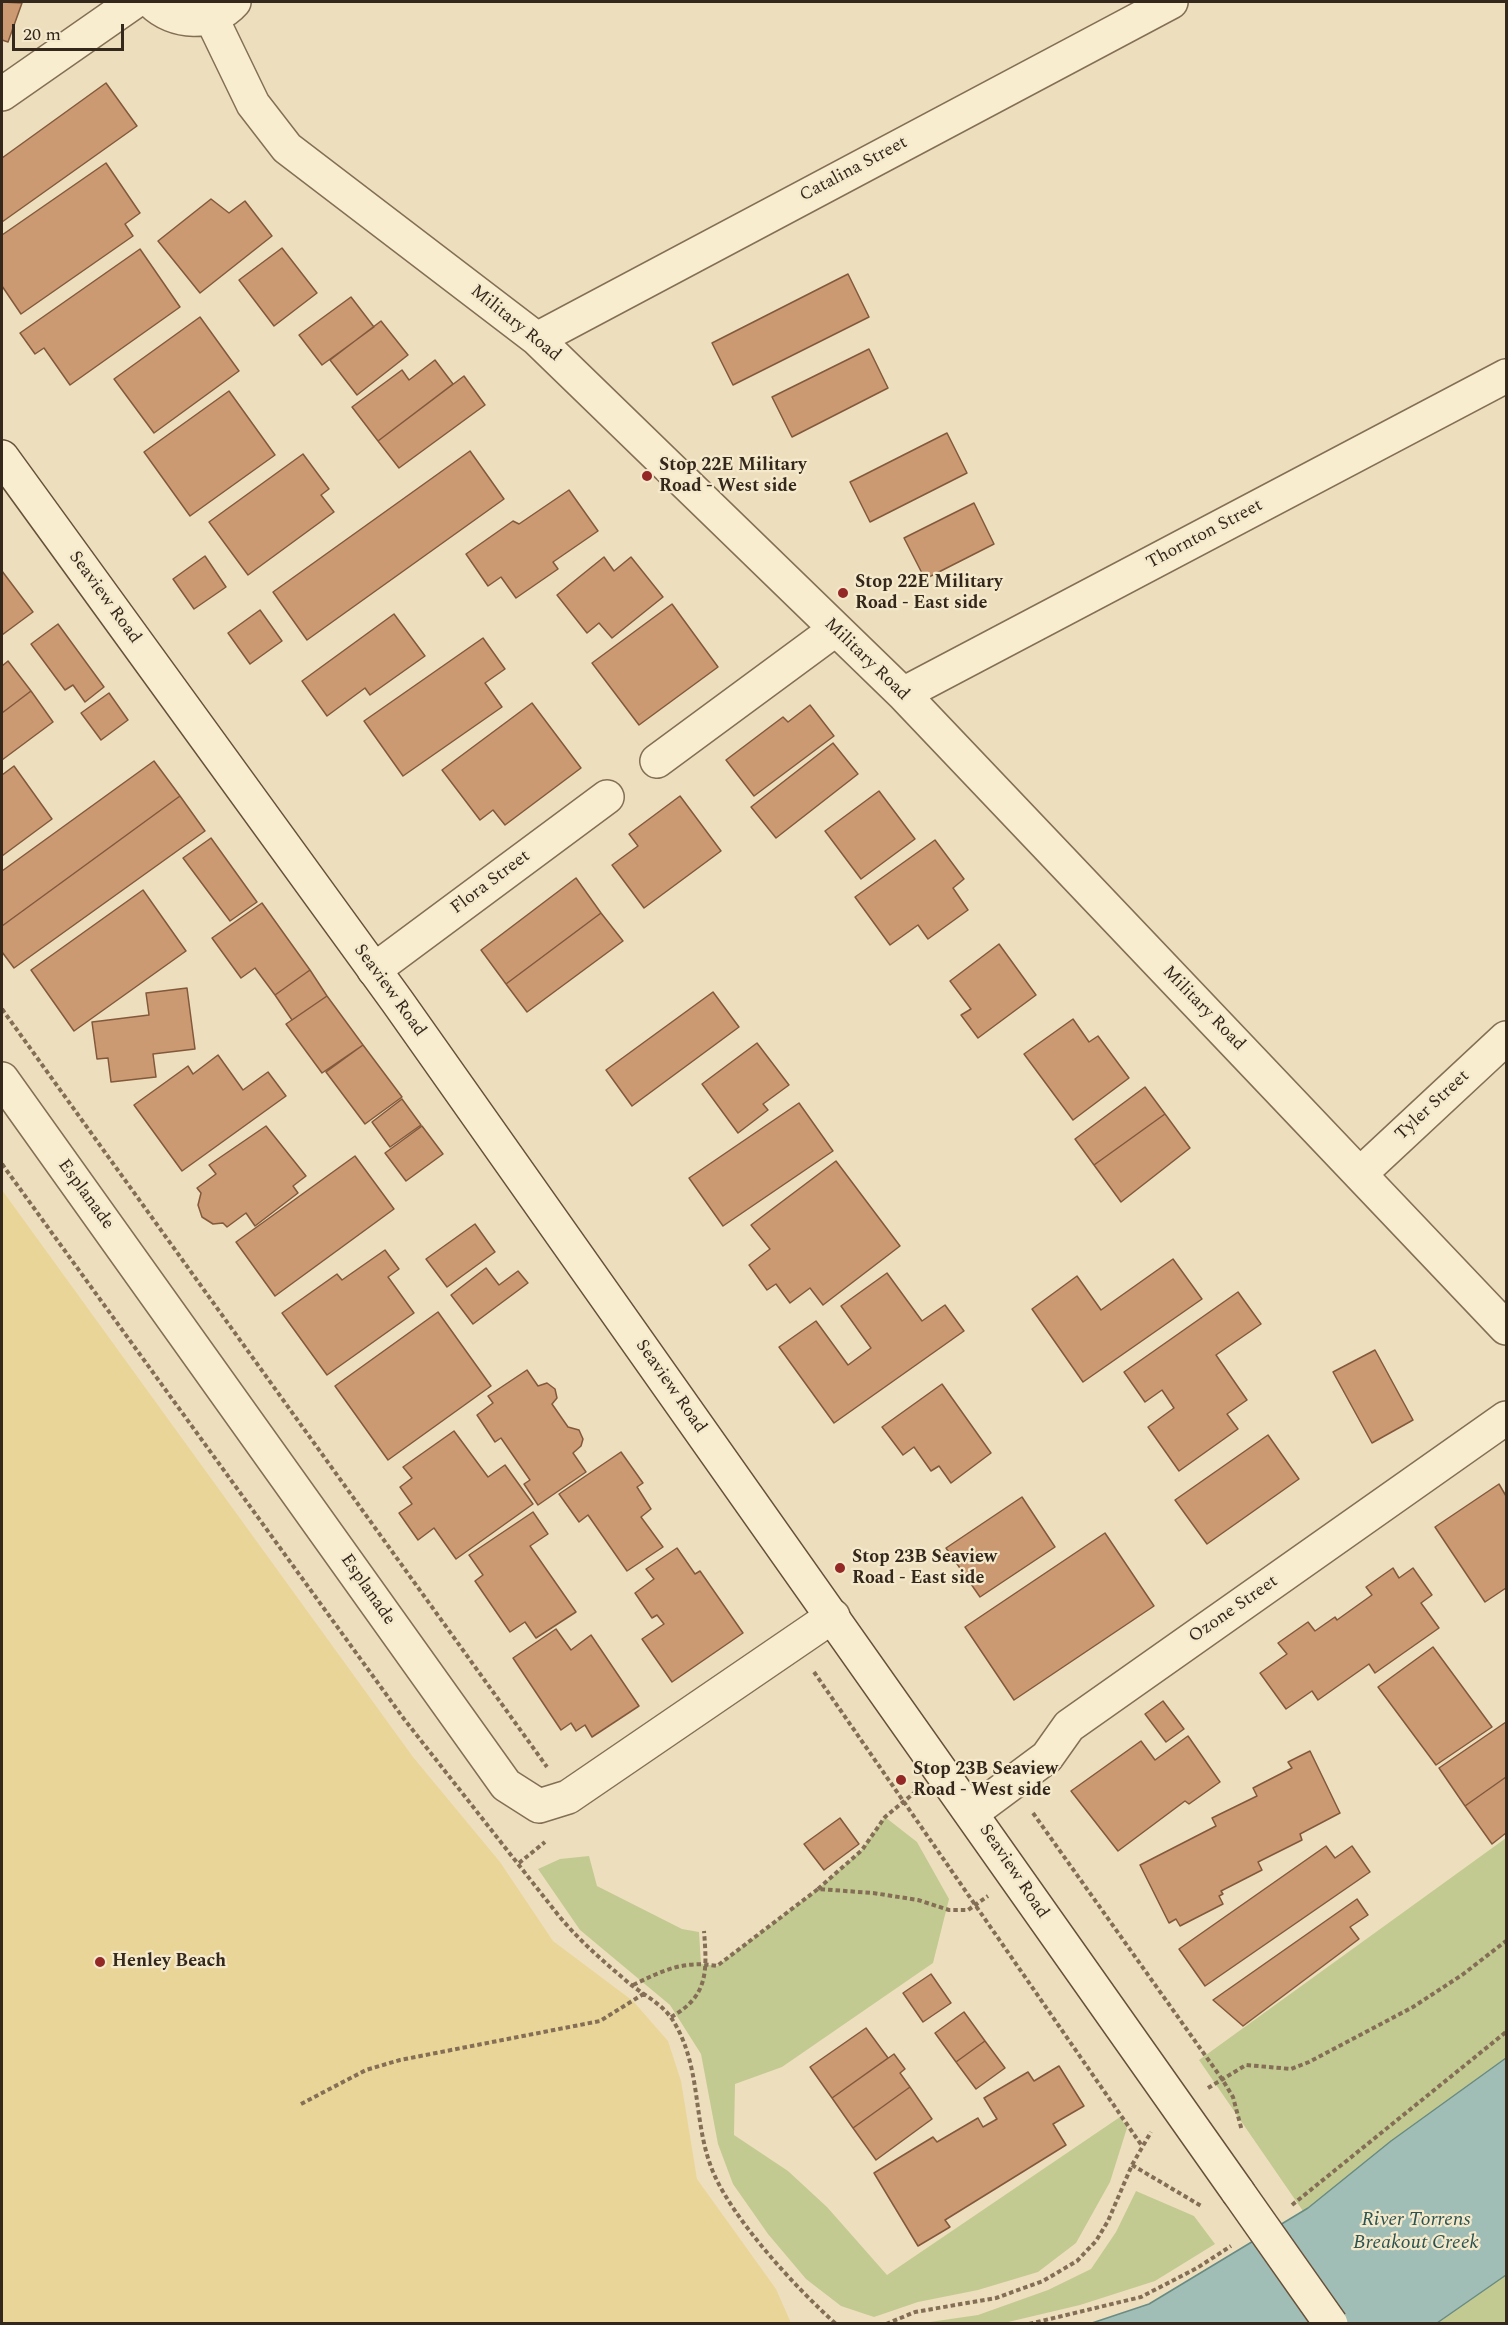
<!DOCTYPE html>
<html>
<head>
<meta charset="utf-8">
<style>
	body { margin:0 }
	#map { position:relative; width:1508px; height:2325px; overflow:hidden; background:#eddfbd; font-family:Spectral,serif }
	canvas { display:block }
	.frame { position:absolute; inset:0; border:3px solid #34271b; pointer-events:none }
	.scale { position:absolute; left:12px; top:24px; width:112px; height:27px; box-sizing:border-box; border:3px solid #34271b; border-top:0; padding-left:8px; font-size:18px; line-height:21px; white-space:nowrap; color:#34271b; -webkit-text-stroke:4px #f5e9cc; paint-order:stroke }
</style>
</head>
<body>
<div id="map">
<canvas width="1508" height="2325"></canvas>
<div class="frame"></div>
<div class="scale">20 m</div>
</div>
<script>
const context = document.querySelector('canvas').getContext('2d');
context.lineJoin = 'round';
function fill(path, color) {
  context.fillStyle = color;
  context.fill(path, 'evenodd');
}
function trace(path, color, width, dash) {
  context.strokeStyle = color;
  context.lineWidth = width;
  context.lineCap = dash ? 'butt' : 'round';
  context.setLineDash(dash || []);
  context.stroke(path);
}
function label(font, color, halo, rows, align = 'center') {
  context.font = font + ' Spectral,serif';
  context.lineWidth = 4.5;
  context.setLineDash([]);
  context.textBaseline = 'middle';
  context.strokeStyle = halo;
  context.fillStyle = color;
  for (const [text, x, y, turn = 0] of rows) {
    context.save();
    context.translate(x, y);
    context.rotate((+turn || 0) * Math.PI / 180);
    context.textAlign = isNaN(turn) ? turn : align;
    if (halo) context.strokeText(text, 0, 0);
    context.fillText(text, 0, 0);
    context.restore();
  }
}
fill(new Path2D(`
	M885,1817l32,25 32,57 -16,64 -151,104 -47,17 -1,51 54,36 39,36 60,68 233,-158 7,11 -17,54 -34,61 -38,29 -60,18 -60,12 -44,15 -33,-11 -35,-27 -38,-45 -35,-50 -15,-40 -17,-90 -31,-49 -90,-75 -42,-61 22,-10 29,-3 8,30 85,43 17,3 2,32 16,2 101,-77 44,-39z
	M1506,1838v485h-126l-181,-263z
	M1136,2191l58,25 21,28 -60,37 -75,24 -76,18h-81l55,-8 70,-25 43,-21 25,-37z`), '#c3ca91');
fill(new Path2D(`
	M2,1190l411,567 87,105 53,79 80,60 35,40 13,40 16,98 79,110 15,34h-789z`), '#ead599');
const water = new Path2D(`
	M1506,2058v217l-69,48 -348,1 60,-20 159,-96 83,-67z`);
fill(water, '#a0beb6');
trace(water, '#688b83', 1.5);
const building = new Path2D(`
	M2,2l20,1 -14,39 -6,-2z
	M106,83l31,43 -135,96v-64z
	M106,163l34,50 -15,11 8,12 -112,78 -19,-28v-51z
	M211,199l18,14 16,-12 27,35 -72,57 -42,-52z
	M282,248l35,45 -43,33 -35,-46z
	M140,249l40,58 -110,78 -26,-37 -9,6 -15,-21z
	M848,274l21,43 -136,68 -21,-42z
	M351,297l23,30 -52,38 -23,-30z
	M200,317l39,54 -85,62 -40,-54z
	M381,321l27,34 -51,40 -27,-35z
	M869,349l19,39 -96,49 -20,-40z
	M435,360l18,24 -75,57 -26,-34 50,-37 7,10z
	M464,376l21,29 -86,63 -21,-27z
	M229,391l46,64 -85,61 -46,-64z
	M947,433l20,40 -97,49 -20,-40z
	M470,451l34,48 -197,141 -34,-48z
	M303,454l26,35 -8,6 13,17 -86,63 -39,-53z
	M569,490l29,41 -45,31 5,7 -42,29 -15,-21 -13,9 -22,-32 47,-33 6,3z
	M974,503l20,41 -69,35 -21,-41z
	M205,556l21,31 -32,22 -21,-30z
	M604,557l10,14 17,-14 32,40 -51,41 -13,-15 -12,10 -30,-38z
	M2,571l31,41 -31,23z
	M672,604l46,63 -79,58 -47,-62z
	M260,610l22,31 -32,23 -22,-31z
	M394,614l31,42 -55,39 -5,-7 -38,28 -25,-35z
	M58,624l46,63 -19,15 -12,-17 -8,5 -34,-46z
	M483,638l22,31 -20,14 17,24 -99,69 -39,-55z
	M8,661l23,30 -29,22v-47z
	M31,691l22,31 -51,38v-47z
	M109,693l19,27 -27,20 -20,-27z
	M532,703l49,65 -76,57 -12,-15 -13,10 -38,-50z
	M810,705l24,31 -80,60 -28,-36 57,-43 5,5z
	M833,743l25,31 -82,64 -25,-31z
	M154,761l26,35 -178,130v-55z
	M14,766l38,53 -50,37v-81z
	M879,791l36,48 -54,40 -36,-48z
	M180,796l25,35 -191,137 -12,-16v-26z
	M680,796l41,55 -77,57 -32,-43 26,-19 -9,-12z
	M211,838l46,64 -27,19 -47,-63z
	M935,840l29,39 -11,9 15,22 -40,29 -10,-14 -28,20 -35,-48z
	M576,878l25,35 -95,71 -25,-34z
	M143,890l43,61 -112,80 -43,-61z
	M262,903l48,67 -35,25 -20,-27 -14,10 -29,-40z
	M601,913l22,28 -96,71 -21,-28z
	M999,944l37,51 -58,43 -17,-23 10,-6 -21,-28z
	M310,970l17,26 -35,24 -17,-25z
	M187,988l8,61 -42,5 3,23 -45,5 -3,-24 -11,1 -5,-37 57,-7 -3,-22z
	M713,992l26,35 -107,79 -26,-36z
	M327,996l36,49 -41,28 -36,-49z
	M1073,1019l16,23 9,-6 31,42 -56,42 -49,-66z
	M757,1043l32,42 -26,19 5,6 -30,23 -36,-49z
	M363,1045l39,52 -37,27 -39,-52z
	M218,1055l25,35 25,-18 18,24 -104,75 -48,-66 54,-39 5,8z
	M1145,1087l20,27 -71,51 -19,-26z
	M402,1099l19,26 -31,22 -18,-25z
	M799,1103l34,48 -110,75 -34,-48z
	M1165,1114l25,34 -69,54 -27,-37z
	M266,1126l40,50 -13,10 5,7 -43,33 -9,-13 -19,14 -4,-4 -10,1 -11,-7 -4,-12 3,-12 -4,-5 19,-14 -7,-9z
	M422,1126l21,28 -37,27 -21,-28z
	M355,1156l39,53 -119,87 -39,-54z
	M836,1161l64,85 -77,59 -13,-17 -20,15 -14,-19 -9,6 -18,-25 21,-16 -19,-24z
	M475,1224l20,28 -48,35 -21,-28z
	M385,1250l14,19 -11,8 26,36 -87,62 -45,-62 55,-39 5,6z
	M1173,1259l29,40 -119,83 -51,-73 45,-33 24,34z
	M486,1268l13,17 19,-14 10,12 -55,41 -22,-29z
	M887,1273l35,48 23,-16 19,26 -130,92 -55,-76 37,-26 32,44 23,-17 -30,-42z
	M1238,1292l23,32 -45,31 31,45 -20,14 11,15 -59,42 -31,-44 26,-19 -12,-18 -17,12 -21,-30z
	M438,1312l53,74 -103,74 -53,-74z
	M1375,1350l38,70 -41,23 -39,-71z
	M527,1370l11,16 9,-3 8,6 2,9 -5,6 16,23 11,3 4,9 -2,7 -8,7 13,19 -48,33 -14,-21 6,-4 -29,-42 -6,4 -18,-27 16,-12 -5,-7z
	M942,1384l49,69 -40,30 -12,-17 -8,5 -17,-24 -11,8 -21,-28z
	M454,1431l34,46 17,-12 28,39 -77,55 -22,-31 -16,12 -19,-27 13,-9 -12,-17 12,-9 -9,-11z
	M1268,1435l31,44 -92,65 -32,-44z
	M621,1452l22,31 -6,4 14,22 -10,8 22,30 -36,24 -39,-56 -9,7 -20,-28z
	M1499,1484l7,12v92l-21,14 -50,-75z
	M1022,1497l33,50 -75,50 -34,-49z
	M533,1512l15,22 -18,12 46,66 -40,26 -11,-16 -15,10 -35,-51 8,-6 -14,-20z
	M1105,1533l49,73 -140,94 -49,-73z
	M677,1548l18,26 5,-3 43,62 -71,49 -30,-43 22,-15 -7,-9 -5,3 -17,-25 19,-14 -8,-10z
	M1393,1568l6,10 14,-10 19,27 -11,8 18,25 -64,45 -6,-9 -51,36 -6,-9 -26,18 -26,-36 27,-19 -9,-11 30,-21 7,9 20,-14 2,3 35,-25 -6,-8z
	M556,1629l15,21 20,-15 48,71 -47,31 -7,-12 -9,6 -5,-8 -10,7 -48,-72z
	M1433,1647l59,80 -56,38 -58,-78z
	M1163,1701l21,28 -18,13 -21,-28z
	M1506,1722v55l-41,29 -26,-38z
	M1188,1736l32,46 -31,22 -4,-3 -67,50 -47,-60 70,-50 14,19z
	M1310,1751l30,62 -40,21 2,6 -44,22 4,8 -41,21 2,3 -4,2 4,8 -43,22 -4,-7 -7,4 -29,-58 76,-39 -4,-8 45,-22 -4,-8 39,-20 -4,-6z
	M1506,1777v56l-14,11 -27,-38z
	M840,1818l19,26 -35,26 -20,-26z
	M1326,1846l9,12 17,-12 18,26 -165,114 -26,-37z
	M1357,1899l11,16 -18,12 9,12 -116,87 -30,-26z
	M931,1974l20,29 -28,19 -20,-29z
	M964,2012l21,29 -29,21 -21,-29z
	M866,2028l22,30 -56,40 -22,-31z
	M985,2041l20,27 -29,21 -20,-27z
	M894,2054l11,15 -5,4 10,14 -57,41 -21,-30z
	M1059,2066l25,40 -31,18 13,21 -121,75 5,7 -32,19 -44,-73 59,-36 4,5 41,-24 5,9 14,-8 -13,-21 44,-26 6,9z
	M910,2087l22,32 -56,41 -23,-32z`);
fill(building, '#cb9972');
trace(building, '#83593c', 1.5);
const minor = new Path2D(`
	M152,2c22,22 61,24 82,0
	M211,17l42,87 34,44 250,191 366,355 603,634
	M2,94l132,-92
	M537,339l634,-337
	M903,694l603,-318
	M657,761l175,-129 -3,-7
	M374,970l233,-173
	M2,1079l504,706 33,21 29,-9 265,-181
	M1360,1174l146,-136
	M973,1812l74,-55 22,-31 437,-308`);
const secondary = new Path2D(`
	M2,457l395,544 841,1191`);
trace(minor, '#846f56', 36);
trace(secondary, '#66503a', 36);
trace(new Path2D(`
	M2,1009l545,758
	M2,1164l402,555 151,192c22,28 48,50 75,73 14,11 32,20 42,35 29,45 21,97 38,145 17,50 86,124 126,160
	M814,1672l328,474
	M1033,1813l189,266 11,18 9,34
	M519,1863l26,-21
	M818,1889l44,-39 23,-33 29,-24
	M633,1985c29,-14 50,-25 84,-19l101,-77 55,4 45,7 31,10h19l20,-14
	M671,2017c38,-21 36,-47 33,-86
	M1208,2088l38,-23 45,4 18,-7 104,-55 49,-32 44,-34
	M301,2104l65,-34 34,-10 200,-39 45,-28
	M1132,2165l71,42
	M1292,2205l214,-173
	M886,2324l29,-12 81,-14 47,-17 34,-20 19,-20 12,-20 24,-56 19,-33
	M1029,2324l112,-27 56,-29 34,-22`), '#846f56', 4, [4.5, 3]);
trace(minor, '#f8edcf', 33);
trace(secondary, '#f8edcf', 33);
const secondaryBridge = new Path2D(`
	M1238,2192l93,132`);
trace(secondaryBridge, '#66503a', 36, []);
trace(secondaryBridge, '#f8edcf', 33);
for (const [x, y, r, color] of [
	[647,476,6,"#932827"],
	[843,593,6,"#932827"],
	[840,1568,6,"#932827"],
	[901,1780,6,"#932827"],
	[100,1962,6,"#932827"]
]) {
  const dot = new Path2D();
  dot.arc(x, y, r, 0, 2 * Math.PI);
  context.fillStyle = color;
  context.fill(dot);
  trace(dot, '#f5e9cc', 2);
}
label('18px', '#34271b', '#f5e9cc', [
	["Catalina Street",854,170,-28],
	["Military Road",515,324,39],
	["Thornton Street",1205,535,-28],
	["Seaview Road",104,598,54],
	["Military Road",866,660,44],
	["Flora Street",491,883,-37],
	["Seaview Road",389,991,54],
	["Military Road",1203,1009,46],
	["Tyler Street",1433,1106,-43],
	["Esplanade",85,1195,54],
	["Seaview Road",670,1387,55],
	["Esplanade",367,1590,55],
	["Ozone Street",1234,1610,-35],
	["Seaview Road",1013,1872,56]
]);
label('bold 18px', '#34271b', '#f5e9cc', [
	["Stop 22E Military",659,466],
	["Road - West side",659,487],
	["Stop 22E Military",855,583],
	["Road - East side",855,604],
	["Stop 23B Seaview",852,1558],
	["Road - East side",852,1579],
	["Stop 23B Seaview",913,1770],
	["Road - West side",913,1791],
	["Henley Beach",112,1962]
], 'left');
label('italic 20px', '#2a5351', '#f5e9cc', [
	["River Torrens",1416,2221],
	["Breakout Creek",1416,2244]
]);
</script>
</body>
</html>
